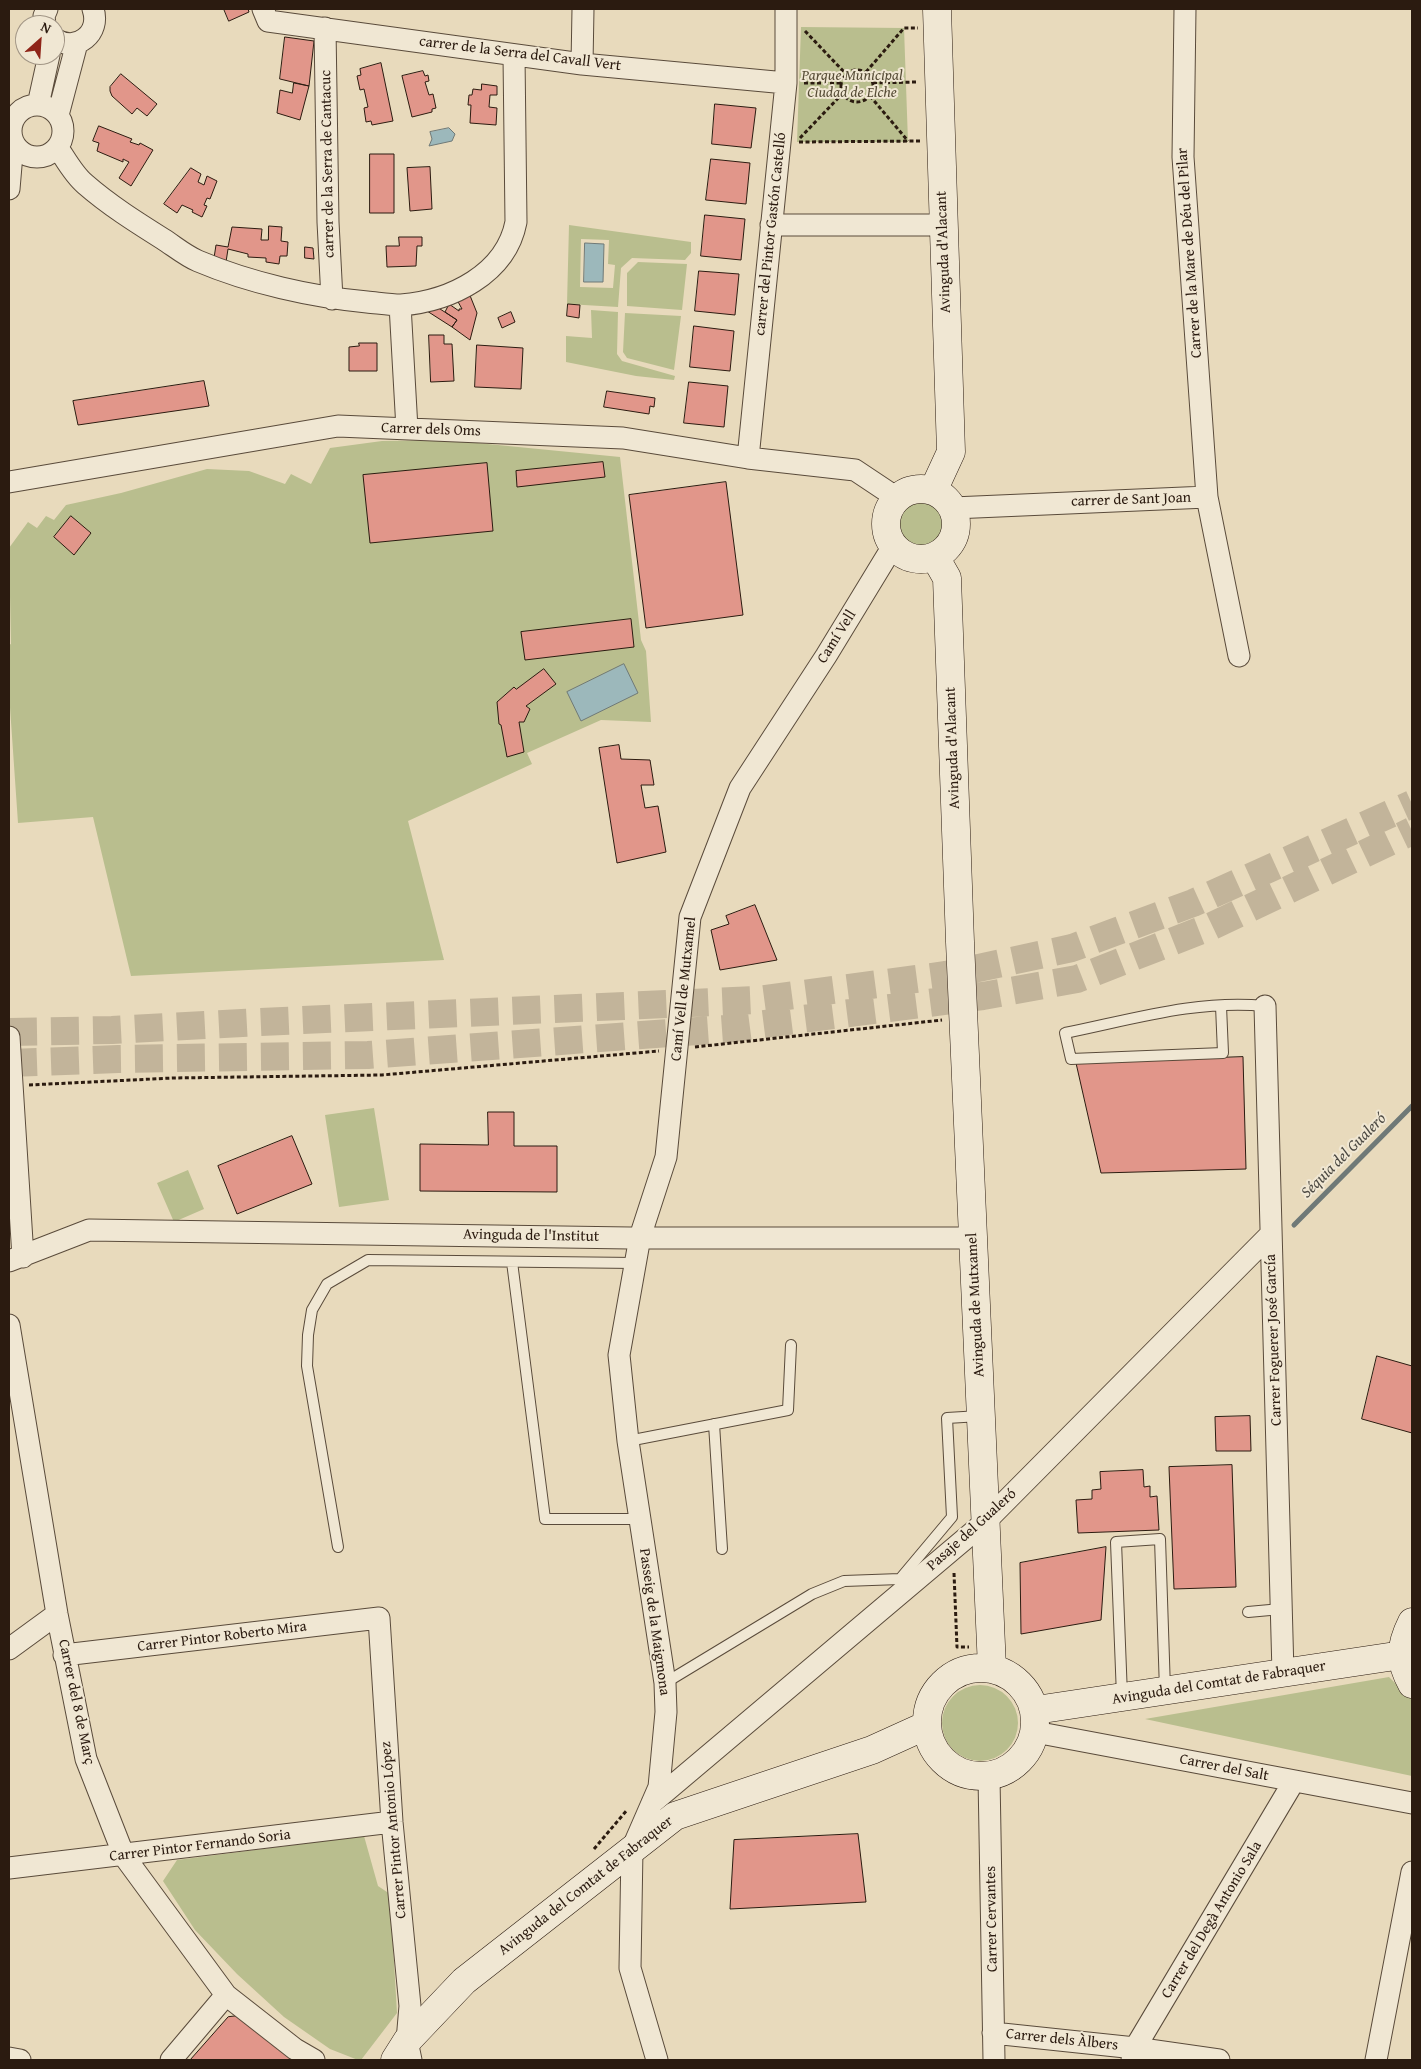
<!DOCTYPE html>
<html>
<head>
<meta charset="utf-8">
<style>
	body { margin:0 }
	#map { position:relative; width:1421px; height:2069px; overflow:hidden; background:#e8dabc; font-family:"Gentium Book Plus",serif }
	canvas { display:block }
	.frame { position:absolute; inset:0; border:10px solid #2b1b10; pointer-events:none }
	.north { position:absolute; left:15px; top:15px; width:50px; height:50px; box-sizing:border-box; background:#f0e7d3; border:1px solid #a19585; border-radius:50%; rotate:26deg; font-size:14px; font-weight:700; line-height:20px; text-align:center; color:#2b1b10 }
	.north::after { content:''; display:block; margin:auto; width:18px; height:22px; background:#8f2418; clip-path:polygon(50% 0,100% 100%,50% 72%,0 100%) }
</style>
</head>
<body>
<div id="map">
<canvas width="1421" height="2069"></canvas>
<div class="frame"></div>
<div class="north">N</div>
</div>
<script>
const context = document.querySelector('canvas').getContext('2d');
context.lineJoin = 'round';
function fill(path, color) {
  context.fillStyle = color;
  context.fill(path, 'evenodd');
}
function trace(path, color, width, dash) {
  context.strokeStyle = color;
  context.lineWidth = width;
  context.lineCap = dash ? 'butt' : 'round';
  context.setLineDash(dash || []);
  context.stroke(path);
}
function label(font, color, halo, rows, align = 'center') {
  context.font = font + ' "Gentium Book Plus",serif';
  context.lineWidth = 4;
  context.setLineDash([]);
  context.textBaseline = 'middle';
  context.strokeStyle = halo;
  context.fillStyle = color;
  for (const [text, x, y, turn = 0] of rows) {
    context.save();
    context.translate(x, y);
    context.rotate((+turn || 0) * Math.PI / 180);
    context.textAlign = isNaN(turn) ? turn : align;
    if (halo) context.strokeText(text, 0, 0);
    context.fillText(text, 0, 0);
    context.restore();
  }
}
fill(new Path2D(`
	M801,27l103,1 4,114h-111z
	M569,225l122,17v11l-6,7 -53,-2 -11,10 -3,39 -51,-3zM581,239l28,1 -1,24 7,1 -2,23 -33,-1z
	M638,262l49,2 -5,46 -55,-4v-33z
	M591,310l27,2 -1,42 5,7 53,15 -1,4 -38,-4 -70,-14v-26l26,2z
	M625,313l56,3 -7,54 -47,-12 -4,-6z
	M447,440l173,17 21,183 5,11 5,71 -50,-2 -74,33 5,11 -124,57 36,139 -313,16 -38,-159 -75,6 -9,-130v-48l2,-1 -2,-96 19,-26 9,6 9,-12 8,4 12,-15 55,-12 86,-24 42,2 36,13 6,-10 20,10 19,-36 52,-7z
	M893 524a28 28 0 1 1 56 0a28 28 0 1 1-56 0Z
	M374,1108l15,92 -50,7 -14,-92z
	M188,1170l16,39 -30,13 -17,-39z
	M1389,1677l23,23v76l-267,-57z
	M942 1723a38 38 0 1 1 76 0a38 38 0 1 1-76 0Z
	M364,1836l14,50 12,8 7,119 -36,47h-3l-28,-11 -46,-32 -47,-43 -42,-44 -32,-49 14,-21z`), '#b9be8e');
const water = new Path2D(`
	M449,128l6,6 -3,7 -23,5 3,-7 -2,-7z
	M585,243l19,1 -1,38h-19z
	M624,664l14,29 -57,28 -14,-29z`);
fill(water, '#9cb8bb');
trace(water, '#6f7977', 1);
trace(new Path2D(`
	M1294,1225l118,-119`), '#6f7977', 5);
const building = new Path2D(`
	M224,9h24l1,3 -20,9z
	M285,37l29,4 -5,45 -29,-7z
	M381,63l12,58 -21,4 -1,-4 -5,1 -2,-14 4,-1 -4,-18 -4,1 -3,-14 4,-1 -1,-6z
	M423,71l2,5 3,-1 1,6 -4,1 4,13 4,-1 3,14 -4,1v3l-20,5 -10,-41z
	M121,74l36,30 -10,12 -10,-8 -5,6 -20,-18 -2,-5v-4z
	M294,83l15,3 -9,34 -23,-7 3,-23 12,3z
	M482,84l15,2v9h-7l-1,12 8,1 -1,17 -26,-2 1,-18h-3l1,-10h3l1,-6 8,1z
	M715,104l41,4 -5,40 -39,-4z
	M99,126l33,13 -2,3 9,3 1,-2 13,7 -22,36 -12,-8 10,-16 -6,-3v3l-26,-11 2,-8 -6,-2z
	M370,154h24v59h-24z
	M711,159l39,4 -4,41 -40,-4z
	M430,167l2,42 -22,2 -3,-43z
	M191,168l10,6 -3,8 6,3 3,-9 10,5 -7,18 -3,-1 -3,7 3,1 -5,11 -10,-5 1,-2 -11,-5 -5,8 -13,-9z
	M705,215l40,4 -4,41 -40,-4z
	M269,226l13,1 -1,14 7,1 -1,14h-7l-1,8 -13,-2v-4l-18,-1v-3l-20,-5 -2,13 -12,-4 2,-13 12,2 4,-20 30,2 -1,11h7z
	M399,237h23v9h-5l-1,20 -29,1 -1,-21h13z
	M305,247l8,1 1,11 -9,-1z
	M699,271l40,3 -4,41 -40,-4z
	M469,293l8,20 -7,27 -18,-13 5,-7 -12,-8 4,-8 10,7v-2h3l-6,-11z
	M568,304l12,1 -1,13 -12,-2z
	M437,307l20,13 -5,7 -25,-16z
	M511,312l4,10 -13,6 -4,-10z
	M694,326l40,5 -4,40 -40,-4z
	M429,335h15v9h8l2,37 -23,1z
	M359,343h18v28h-28v-24l10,-1z
	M477,345l46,3 -2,41 -46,-2z
	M204,381l5,25 -131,19 -5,-24z
	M689,382l39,4 -4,41 -40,-4z
	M607,391l48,7 -1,9 -4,-1 -1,8 -45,-7z
	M603,462l2,15 -88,10 -1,-16z
	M487,463l6,68 -123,12 -7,-68z
	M726,482l17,133 -97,13 -17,-133z
	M71,516l20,17 -17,22 -20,-18z
	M631,619l3,28 -109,13 -4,-28z
	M544,669l12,15 -30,22 4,3 -6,13h-5l5,30 -17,5 -6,-32 -2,-1 -2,-22 17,-15 2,2z
	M619,745l2,14 29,1 4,25h-13l4,23 13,-2 8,46 -49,11 -18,-115z
	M755,905l22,55 -57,10 -9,-40 18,-6 -3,-8z
	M1243,1057l3,112 -145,4 -25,-110z
	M488,1112h26v34h43v46l-137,-1v-47l68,1z
	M292,1136l20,48 -75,30 -19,-48z
	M1377,1356l35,10v67l-50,-14z
	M1250,1416l1,35h-35l-1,-34z
	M1232,1465l4,122 -62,2 -5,-122z
	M1143,1470l1,17 6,-1v11l7,-1 2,34 -81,3 -2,-33 16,-1v-9l9,-1 -1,-17z
	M1106,1547l-5,73 -80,14 -1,-71z
	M858,1834l8,68 -136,7 4,-69z
	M237,2016l60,44h-107l38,-43z`);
fill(building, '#e1968a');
trace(building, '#2b1b10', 1);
trace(new Path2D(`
	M9,1032l103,-2 147,-8 499,-22 188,-25 126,-27 121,-45 219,-99
	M9,1063l109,-4 250,-4 357,-26 258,-33 94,-17 135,-53 200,-95`), '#c2b49a', 28, [28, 14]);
const lane = new Path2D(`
	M1221,1006l2,47 -152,6 -6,-26c65,-13 133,-34 200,-27
	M512,1262l33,257h94
	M714,1424l8,125
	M628,1441l160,-31 3,-65
	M338,1547l-31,-181 1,-31 4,-25 15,-26 41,-24 267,3
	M1248,1612l33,-3
	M665,1683l147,-89 32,-13 56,-2 52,-62 -5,-99 33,-2
	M1122,1696l-6,-154 44,-3 5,151`);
const street = new Path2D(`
	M263,9l5,12 314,43 204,19
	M1185,9l-2,148 24,340
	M45,25l-1,-9 3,-7
	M325,28l3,194 4,77
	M55,39c22,14 46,-6 38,-30
	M582,64l1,-55
	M11 131a26 26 0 1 1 52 0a26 26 0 1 1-52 0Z
	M38,105l11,-50
	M58,115l19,-72
	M58,148c8,12 16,27 27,36 24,21 51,38 78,55 11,7 23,17 35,22 52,22 114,36 169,41 11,1 23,3 34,3 50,-4 105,-31 115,-83l-2,-166
	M9,189l4,-47
	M771,225h172
	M400,305l7,124
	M748,458l38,-375v-74
	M9,482l329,-56 285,12 125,20 107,12 42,28
	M953,508l254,-11 32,159
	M1265,1006l18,667
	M9,1037l14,220
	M9,1261l80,-31 541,8h343
	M9,1325l48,289 29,145 38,97 102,139 69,54 19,11
	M9,1649l48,-35
	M64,1655l315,-37 13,204 18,184 -3,35 4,19
	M1035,1732l377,71
	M989,1777l5,283
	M652,1803l333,-281 286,-288
	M9,1868l383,-46
	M993,2033l142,15 84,12
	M9,2058l11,2
	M171,2060l55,-65
	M657,2060l-27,-92 2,-119 27,-62 7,-75 -1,-29 -37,-242 -9,-86 21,-118 26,-80 24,-240 50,-129 86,-132 67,-110
	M1132,2060l3,-12 159,-267
	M1376,2060l36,-188`);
const secondary = new Path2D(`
	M886 524a35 35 0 1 1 70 0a35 35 0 1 1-70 0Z
	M933,491l18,-39 -14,-443
	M935,557l12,21 13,364 32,726
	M1412,1622c-12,24 -13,39 0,62
	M927 1722a54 54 0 1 1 108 0a54 54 0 1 1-108 0Z
	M1036,1710l366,-55
	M395,2060l12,-19 57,-60 211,-165 197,-66 53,-24`);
trace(lane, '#5a4b3b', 12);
trace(street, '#5a4b3b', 23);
trace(secondary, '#2b1b10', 29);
trace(new Path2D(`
	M805,31l41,43
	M841 86a16 16 0 1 1 32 0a16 16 0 1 1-32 0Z
	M866,72l38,-44h14
	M804,83h37
	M873,83l44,-1
	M870,96l38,45
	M800,138l43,-45
	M799,142l121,-1
	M695,1047l247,-27
	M29,1085l144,-7 209,-3 277,-24
	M954,1573l3,74h12
	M594,1849l33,-39`), '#2b1b10', 3, [4, 2.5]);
trace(lane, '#f0e7d3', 10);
trace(street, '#f0e7d3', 21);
trace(secondary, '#f0e7d3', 28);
label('15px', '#2b1b10', '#f0e7d3', [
	["carrer de la Serra del Cavall Vert",520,54,7],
	["carrer de la Serra de Cantacuc",328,164,-91],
	["carrer del Pintor Gastón Castelló",771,234,-84],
	["Avinguda d'Alacant",944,252,-92],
	["Carrer de la Mare de Déu del Pilar",1190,253,-94],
	["Carrer dels Oms",431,430,2],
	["carrer de Sant Joan",1131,500,-2],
	["Camí Vell",837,637,-58],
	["Avinguda d'Alacant",953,748,-92],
	["Camí Vell de Mutxamel",684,989,-84],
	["Avinguda de l'Institut",531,1236,1],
	["Avinguda de Mutxamel",976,1305,-93],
	["Carrer Foguerer José García",1274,1340,-92],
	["Pasaje del Gualeró",972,1530,-42],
	["Passeig de la Maigmona",654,1622,82],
	["Carrer Pintor Roberto Mira",222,1637,-7],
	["Avinguda del Comtat de Fabraquer",1219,1683,-9],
	["Carrer del 8 de Març",76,1702,78],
	["Carrer del Salt",1224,1768,11],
	["Carrer Pintor Antonio López",394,1830,-95],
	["Carrer Pintor Fernando Soria",200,1846,-7],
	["Avinguda del Comtat de Fabraquer",586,1886,-38],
	["Carrer Cervantes",992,1919,-91],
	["Carrer del Degà Antonio Sala",1212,1920,-59],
	["Carrer dels Àlbers",1062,2040,6]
]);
label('italic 15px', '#564c36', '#f0e7d3', [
	["Parque Municipal",852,76],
	["Ciudad de Elche",852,93]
]);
label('italic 16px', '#4d4a43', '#f0e7d3', [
	["Séquia del Gualeró",1344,1156,-45]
]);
</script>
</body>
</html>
